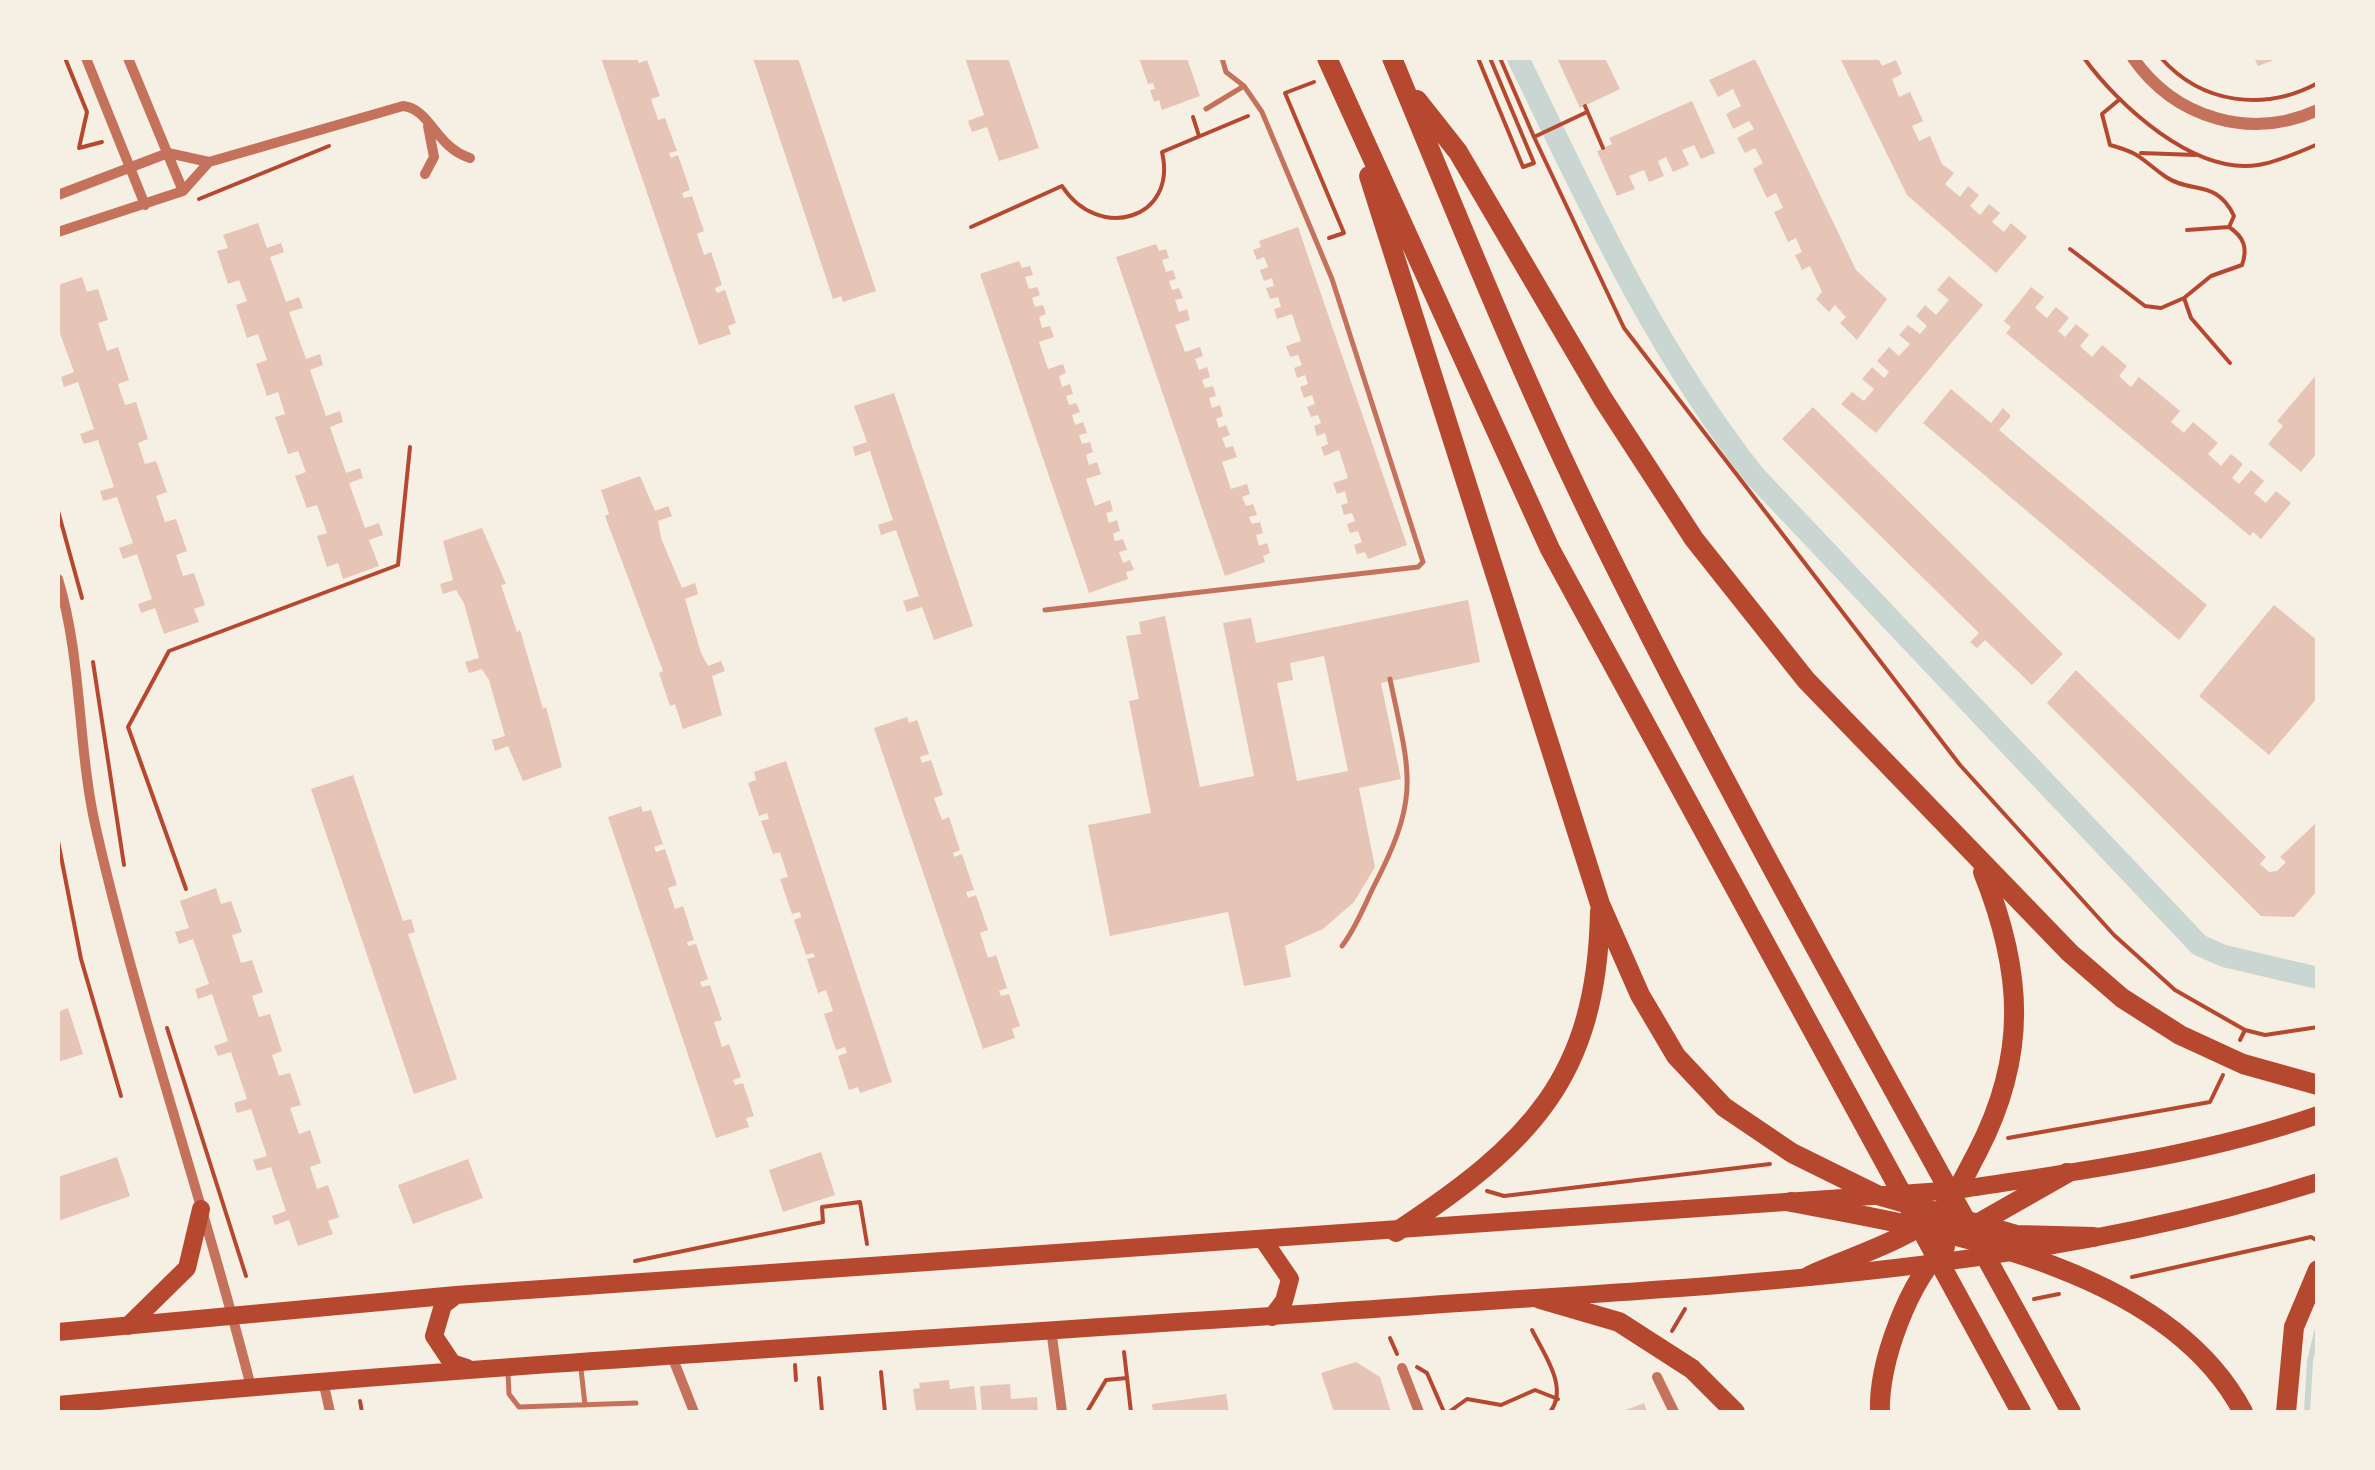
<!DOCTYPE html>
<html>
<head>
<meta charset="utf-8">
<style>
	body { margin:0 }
	#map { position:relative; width:2375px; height:1470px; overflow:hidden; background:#f6efe4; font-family:"Space Grotesk",sans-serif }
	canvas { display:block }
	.frame { position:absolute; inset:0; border:60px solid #f6efe4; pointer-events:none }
</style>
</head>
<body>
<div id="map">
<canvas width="2375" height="1470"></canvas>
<div class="frame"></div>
</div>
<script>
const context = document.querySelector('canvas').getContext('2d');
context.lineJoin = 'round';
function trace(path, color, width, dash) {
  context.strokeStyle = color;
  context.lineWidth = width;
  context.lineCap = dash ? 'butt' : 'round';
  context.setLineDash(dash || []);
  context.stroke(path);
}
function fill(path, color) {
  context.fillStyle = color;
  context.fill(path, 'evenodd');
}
trace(new Path2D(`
	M2307,1412l3,-51 8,-33`), '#c9d6d2', 6);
trace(new Path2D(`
	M1518,58c70,144 136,290 236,417l445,470 25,11 94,22`), '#c9d6d2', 22);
fill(new Path2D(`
	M601,58h36l2,5 8,-3 13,36 -9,3 7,21 7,-2 12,33 -8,2 2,5 7,-3 12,35 -8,3 2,5 8,-2 12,35 -7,3 7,21 7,-3 11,33 -7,3 2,5 8,-3 11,33 -8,3 3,8 -32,11z
	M753,58h45l78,233 -33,11 -2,-6 -8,3z
	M965,58h43l31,90 -40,13 -12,-34 -15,5 -4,-11 16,-6z
	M1139,58h48l13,38 -38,14 -3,-10 -5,2 -4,-12 5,-1 -2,-6 -5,1z
	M1557,58h48l15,31 -40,19z
	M1840,58h38l4,8 14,-6 6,14 -10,5 7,18 11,-5 13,29 -11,5 7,15 11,-5 12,28 12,9 -9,11 15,13 8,-11 11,9 -9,11 10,9 9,-11 11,9 -8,9 12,10 7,-9 16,14 -31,36 -89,-78z
	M2254,58h25l-21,8z
	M1755,59l101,211 31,29 -30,41 -17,-17 6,-6 -11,-12 -6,7 -13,-13 6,-7 -12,-26 -8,4 -7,-15 7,-3 -6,-14 -8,4 -14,-30 9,-4 -7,-15 -9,5 -14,-29 10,-6 -8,-15 -10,5 -8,-15 17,-9 -5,-8 -16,8 -7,-15 15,-8 -8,-17 -15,8 -9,-17z
	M1692,101l23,52 -14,6 -7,-14 -12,5 7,15 -16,7 -7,-15 -8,4 6,15 -15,6 -5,-12 -15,6 6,13 -18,7 -20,-45 15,-7 -3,-6z
	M258,223l9,25 14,-5 3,9 -14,5 16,45 13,-5 4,11 -14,4 17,47 14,-5 3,11 -13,5 16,46 14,-5 3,11 -13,5 16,46 14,-5 3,10 -14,5 16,45 14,-5 4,12 -14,5 10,26 -36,13 -5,-16 -11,4 -10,-31 10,-3 -10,-28 -10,3 -12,-32 11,-4 -8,-21 -10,3 -13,-37 10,-3 -7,-22 -11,4 -11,-32 11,-4 -9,-26 -11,4 -11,-33 11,-4 -8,-21 -11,4 -11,-33 11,-3 -5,-13z
	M1298,227l109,318 -39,14 -3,-7 -8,2 -3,-9 8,-3 -4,-11 -8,2 -3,-9 8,-3 -3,-8 -8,2 -3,-10 7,-2 -3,-12 -8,3 -4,-11 15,-5 -9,-28 -15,6 -3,-9 7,-3 -3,-11 -8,3 -3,-10 7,-3 -3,-8 -7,2 -4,-10 8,-3 -3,-9 -8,3 -4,-11 8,-3 -3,-9 -8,3 -3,-10 8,-3 -4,-10 -8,2 -4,-11 15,-5 -9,-27 -15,5 -3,-10 7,-2 -3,-10 -8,2 -4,-11 8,-2 -2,-8 -8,3 -4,-11 8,-3 -4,-10 -7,3 -4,-10 8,-3 -2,-6z
	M1156,244l3,7 7,-2 3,9 -7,2 4,12 7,-2 3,9 -7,2 3,9 7,-2 4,10 -8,2 4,12 8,-3 3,11 -15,5 10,27 15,-5 3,9 -8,3 4,11 8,-3 3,10 -8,3 3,8 8,-2 3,10 -7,2 3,10 8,-3 3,11 -7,3 3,9 7,-3 4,10 -8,3 4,10 7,-2 4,11 -15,5 9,27 16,-5 3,10 -8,3 4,9 7,-2 4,11 -8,2 3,7 8,-2 3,11 -7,2 3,11 8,-3 3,10 -7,3 2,6 -40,14 -109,-319z
	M1019,261l3,7 8,-2 3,9 -8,2 4,12 8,-2 3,8 -8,3 3,9 8,-2 3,9 -7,3 3,11 8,-2 4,11 -15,5 9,27 15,-5 3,9 -7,3 3,11 8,-3 3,10 -7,2 3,9 7,-2 4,9 -8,3 3,10 8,-3 4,11 -8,2 3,9 8,-2 3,10 -7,3 3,10 8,-3 4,12 -15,5 9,27 15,-6 3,11 -7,2 3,10 8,-3 3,11 -7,3 2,7 8,-2 4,11 -8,2 4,11 7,-3 4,10 -8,2 2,7 -39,14 -109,-319z
	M1949,276l34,29 -107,128 -35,-29 11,-12 12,9 10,-12 -12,-10 10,-12 12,11 5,-6 -12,-11 12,-14 10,9 11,-12 -11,-9 9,-10 12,9 7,-8 -11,-10 9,-11 11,10 13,-15 -12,-10z
	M82,277l5,15 11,-3 10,31 -10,3 9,28 11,-4 11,33 -11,4 7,21 11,-3 12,37 -10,4 7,21 11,-3 11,31 -11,4 9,26 11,-3 11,32 -11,4 7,21 11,-3 11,32 -11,4 5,13 -35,12 -9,-26 -14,5 -3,-9 14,-5 -15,-45 -14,5 -4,-11 14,-5 -16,-46 -14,4 -3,-10 14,-4 -16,-47 -14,4 -4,-10 14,-5 -16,-47 -14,5 -3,-10 13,-5 -16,-44v-43z
	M2031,287l13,10 -9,11 12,10 9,-11 13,11 -11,13 7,6 11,-13 13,11 -9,11 12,11 10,-12 25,21 -8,10 12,11 8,-10 41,34 -9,11 13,11 9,-11 25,21 -10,11 13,12 10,-12 12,10 -11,14 7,6 12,-14 13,11 -10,12 12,10 10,-12 15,12 -30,36 -8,-7 -3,4 -244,-203 5,-6 -7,-6z
	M2318,373v79l-17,20 -33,-28 15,-18 -6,-5z
	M1951,389l40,34 12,-15 8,8 -12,14 208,175 -28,35 -256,-217z
	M894,393l79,233 -39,14 -12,-33 -15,5 -4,-11 16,-5 -23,-66 -15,5 -3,-10 15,-5 -23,-69 -15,5 -2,-9 14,-5 -13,-36z
	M1813,407l250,247 -31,31 -47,-45 -8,8 -7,-6 9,-9 -197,-194z
	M640,476l15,35 13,-5 4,10 -14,5 3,17 21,50 13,-5 3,11 -13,5 16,54 7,13 13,-5 4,10 -13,5 10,39 -39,14 -8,-25 -5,2 -11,-33 4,-2 -58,-155 4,-2 -8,-24z
	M482,528l24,56 -5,1 16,47 3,-2 23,79 3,-2 16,60 -39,14 -15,-35 -13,5 -3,-11 13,-4 -16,-56 -7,-11 -13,4 -4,-11 14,-4 -15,-55 -8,-13 -13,4 -3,-10 13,-4 -10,-39z
	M1468,600l12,62 -99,21 20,96 -42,9 16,79 -21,35 -31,27 -38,17 6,31 -47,9 -16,-74 -118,24 -22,-111 63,-12 -22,-112 10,-2 -13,-63 15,-2 -2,-12 26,-6 35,171 54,-11 -31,-153 28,-5 5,25zM1324,656l24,115 -51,10 -20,-98 16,-3 -3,-17z
	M2274,605l44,36v56l-49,58 -70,-59z
	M2076,670l190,187 -6,7 9,8 8,-1 9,-9 -6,-5 38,-36v69l-24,27 -33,-1 -214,-213z
	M907,717l2,6 8,-3 12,34 -9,3 2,6 9,-3 12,35 -9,3 8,22 7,-3 11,33 -7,3 1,4 8,-3 12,36 -8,2 2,6 8,-3 12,35 -8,3 8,25 8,-3 11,33 -8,3 2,5 8,-2 11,32 -8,3 3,9 -32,11 -109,-321z
	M786,761l106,321 -32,11 -2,-6 -9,3 -11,-34 9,-3 -2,-6 -9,3 -12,-36 9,-3 -7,-21 -8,3 -11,-34 8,-2 -2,-4 -7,2 -12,-35 7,-3 -1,-5 -8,2 -12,-35 8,-2 -8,-25 -7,2 -12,-33 8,-2 -2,-6 -8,3 -11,-33 8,-3 -2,-8z
	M353,775l50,146 8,-2 4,13 -7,2 49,145 -43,15 -103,-305z
	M641,806l2,6 8,-2 12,34 -9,3 2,5 9,-3 12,36 -9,3 7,21 8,-3 11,34 -7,2 1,4 8,-2 12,35 -8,3 2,5 8,-2 12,35 -8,2 8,25 7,-3 12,33 -8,3 2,5 8,-2 11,33 -8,2 3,9 -33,11 -108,-321z
	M216,888l5,16 10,-3 11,31 -10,3 9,28 11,-3 11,32 -11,4 7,21 11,-3 12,37 -10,4 7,21 11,-3 11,32 -11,3 9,26 11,-4 11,33 -11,4 7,22 11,-4 11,32 -11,4 5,13 -35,12 -9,-26 -14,5 -3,-9 14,-5 -15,-44 -14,4 -4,-11 14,-4 -16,-47 -14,4 -3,-10 13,-4 -16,-47 -13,4 -4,-10 14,-5 -16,-47 -14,5 -3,-10 14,-5 -16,-45 -14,5 -4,-12 14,-4 -9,-27z
	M68,1008l15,46 -25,8v-50z
	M821,1152l14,43 -52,17 -14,-42z
	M117,1157l13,39 -72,25v-44z
	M468,1159l15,39 -70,26 -15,-39z
	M1356,1362l24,15 11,35h-57l-13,-39z
	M949,1380l1,9 24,-3 3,26h-61l-3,-23 7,-1 -1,-5z
	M1010,1384l1,15 26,-2 1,15h-56l-2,-26z
	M1226,1394l3,18h-76l-1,-8z
	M1644,1403l3,9h-27z`), '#e6c5b7');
trace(new Path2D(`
	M65,58l22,54 -8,36 23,-6
	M1478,58l45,109 11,-4 -44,-105
	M1500,58l34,79 53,-25
	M2084,58c34,47 110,117 174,107 19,-3 42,-13 60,-21
	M2161,58c41,46 103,54 157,25
	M1314,82l-29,11 59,140 -15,5
	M2120,99l-18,15 8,31c33,9 30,14 56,32 25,17 51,2 68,39l-5,11
	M1585,106l18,42
	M1193,117l6,19
	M1534,137l90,191 336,437 154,170 61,55 70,40 20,5 53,-8
	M2141,153l55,2
	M199,199l130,-53
	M971,227l91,-41c36,56 116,34 100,-34l86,-36
	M2070,249l75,57 16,2 23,-10 7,20 39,45
	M2184,298l27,-22 31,-11c6,-17 2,-28 -13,-38l-42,3
	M58,511l24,87
	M93,662l31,203
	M58,841l23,118 40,137
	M186,889l-58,-162 41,-76 229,-86 12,-118
	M167,1028l79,248
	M2240,1040l5,-10
	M2008,1138l202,-36 13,-27
	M1487,1191l17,5 266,-32
	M635,1261l188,-39 -1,-15 38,-5 7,42
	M2132,1277l179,-40 7,4
	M2034,1299l25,-5
	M1532,1330c12,24 37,58 18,82
	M1672,1331l13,-22
	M1390,1338l7,16
	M1124,1352l7,60
	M795,1365l1,15
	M1417,1367l10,6 17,39
	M881,1372l4,40
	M819,1378l3,34
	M360,1401l2,11
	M1087,1412l19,-32 21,-2
	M1449,1412l18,-13 34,6 34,-15 23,9`), '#b5482f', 4);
trace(new Path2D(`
	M1206,109l38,-23
	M1045,610l373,-43 5,-5 -91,-283 -70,-167 -18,-26 -18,-14 -4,-14
	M1342,946c14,-18 22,-40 32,-60 47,-91 36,-111 16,-207
	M581,1369l4,36
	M508,1373l1,21 10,13 117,-4`), '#c5725c', 5);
trace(new Path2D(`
	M86,58l59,147
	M128,58l55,133
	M425,174l9,-17 -6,-31
	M58,195l110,-42 41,9 194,-56c28,3 32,41 67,52
	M58,232l125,-41 26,-29
	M58,579c25,82 19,171 39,254 43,187 107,368 154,554
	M1051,1329l11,83
	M671,1354l23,58
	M1402,1368l17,44
	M1657,1377l17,35
	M323,1381l7,31`), '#c5725c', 10);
trace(new Path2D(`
	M2133,58c42,60 117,83 185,52`), '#c5725c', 12);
trace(new Path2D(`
	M1264,1241l26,38 -6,22 -12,16
	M456,1295l-13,10 -9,31 18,27 15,5
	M128,1326l59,-58 14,-59
	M58,1332l398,-37 1501,-105c122,-19 244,-34 361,-75
	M58,1405c447,-43 896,-67 1345,-98 306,-22 619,-31 915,-125`), '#b5482f', 18);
trace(new Path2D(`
	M1327,58l223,491 471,863
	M1392,58c65,157 128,315 203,468 148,301 316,592 476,886
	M1417,100l41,52 145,247 91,140 112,141 264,273 52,45 58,37 63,29 75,21
	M1369,176l231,728 40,91 36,61 48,51 68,46 85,42 140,40 77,2
	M1791,1202c148,28 375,63 452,210
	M1972,1227l95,-54
	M1396,1232c133,-88 201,-153 204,-321
	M1809,1276c41,-19 98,-35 131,-65 17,-16 26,-38 37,-58 51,-98 46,-181 6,-281
	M1540,1299l79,23 73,47 43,43
	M1880,1412c-2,-49 29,-132 65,-165
	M2286,1412l8,-85 24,-57`), '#b5482f', 20);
</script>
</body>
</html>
